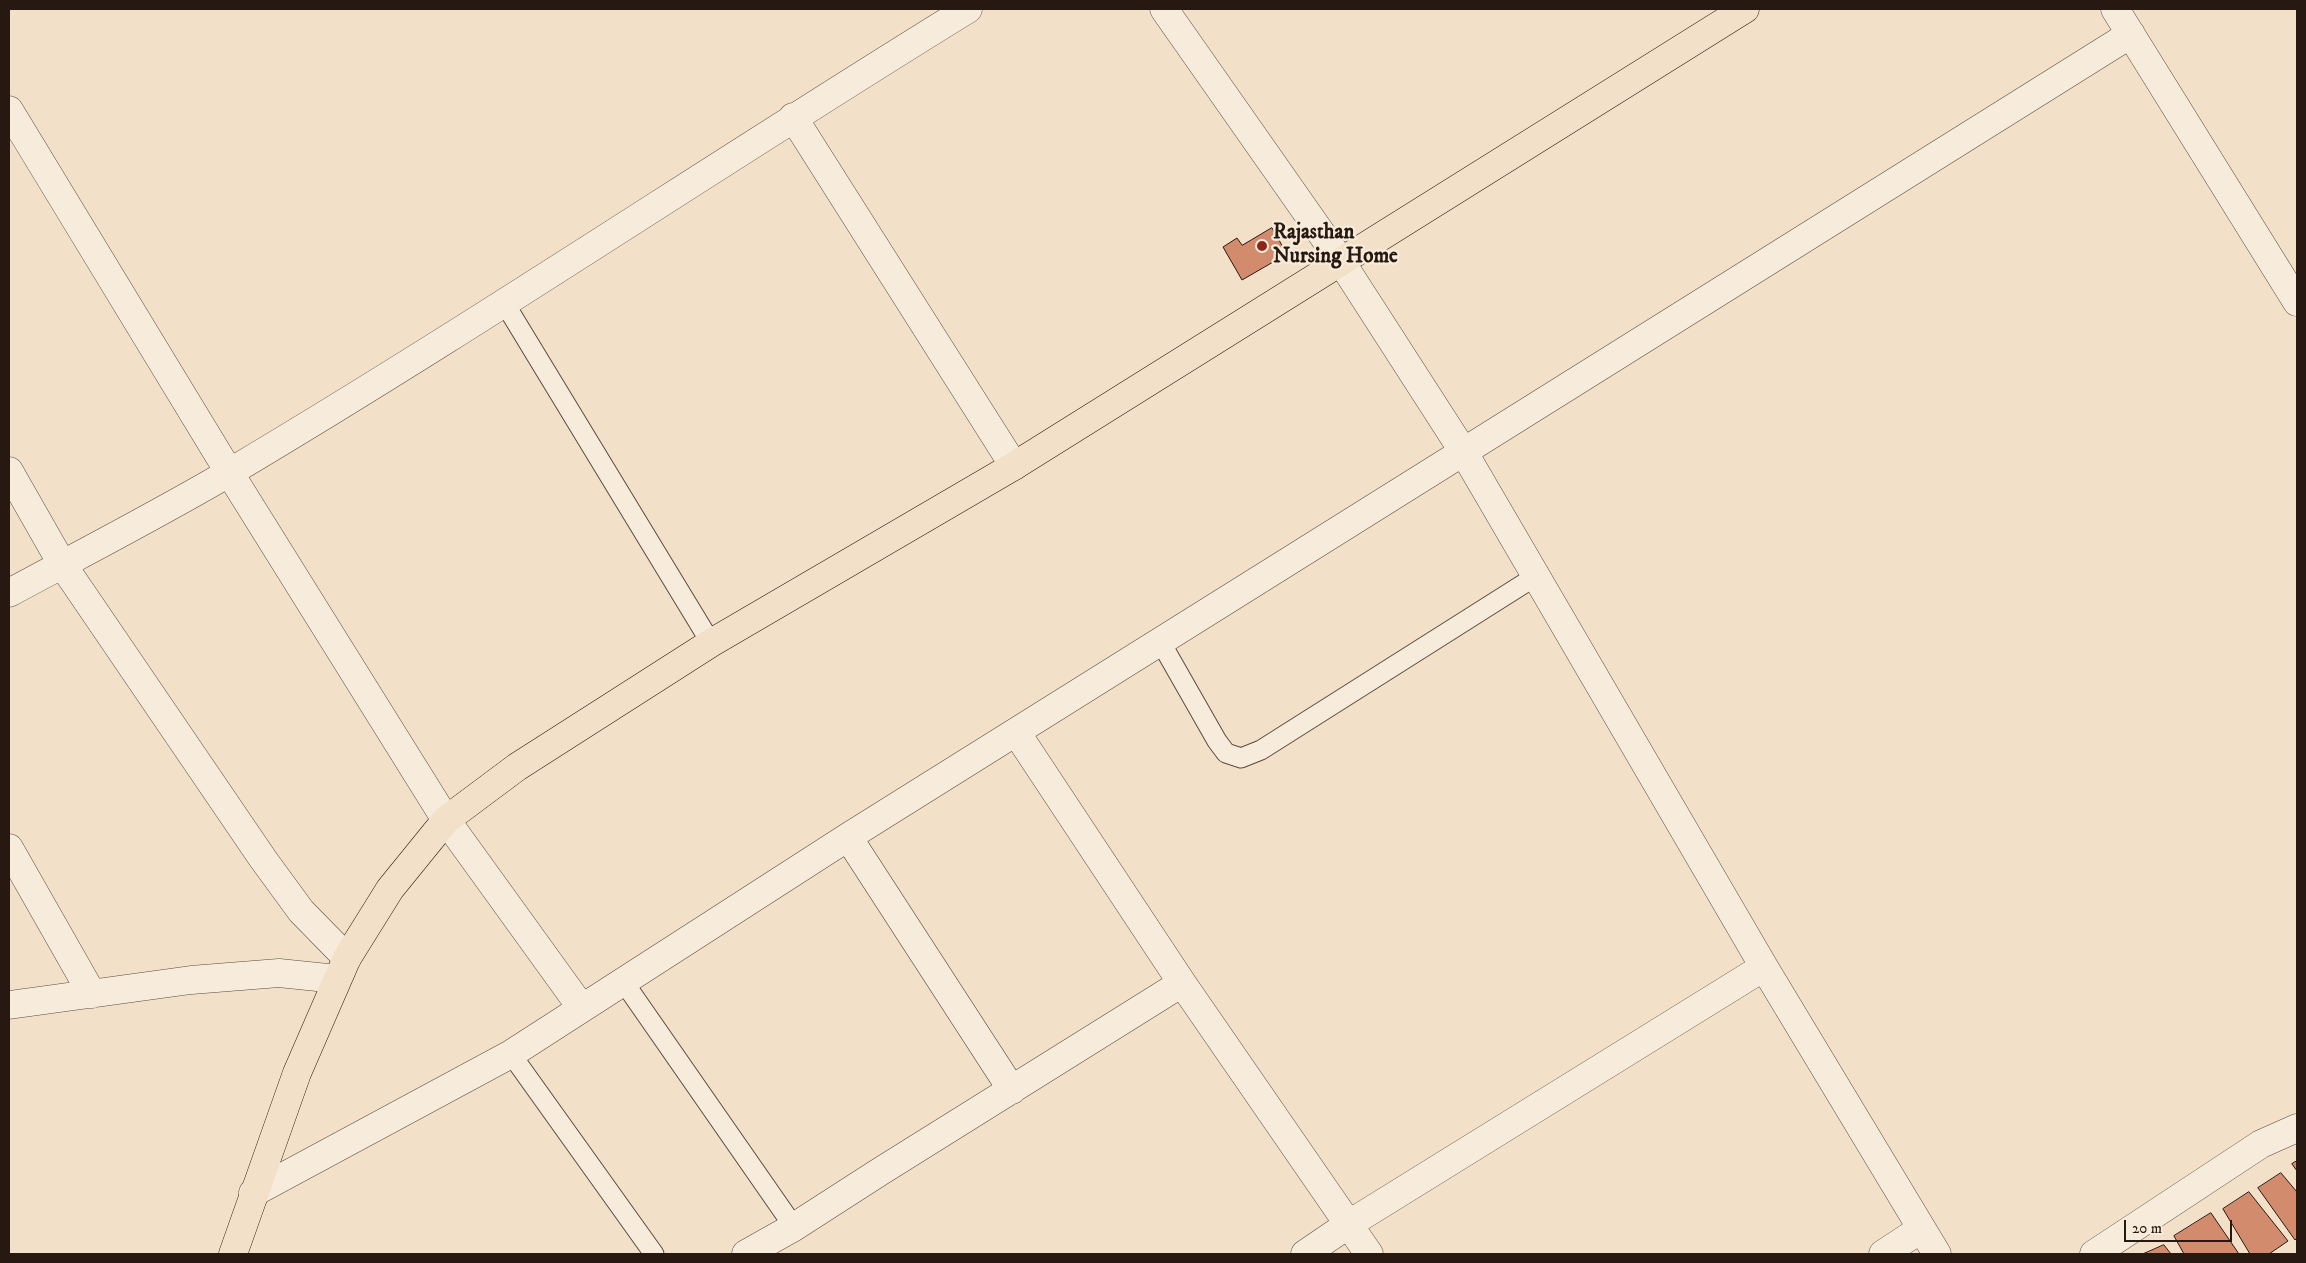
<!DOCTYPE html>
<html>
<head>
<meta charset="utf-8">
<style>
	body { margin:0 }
	#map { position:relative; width:2306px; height:1263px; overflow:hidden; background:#f2e1c8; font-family:"IM FELL DW Pica",serif }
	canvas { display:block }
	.frame { position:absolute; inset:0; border:10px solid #281812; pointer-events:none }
	.scale { position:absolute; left:2124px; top:1220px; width:108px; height:22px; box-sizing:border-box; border:2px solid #281812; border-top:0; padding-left:6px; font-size:15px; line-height:18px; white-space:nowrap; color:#281812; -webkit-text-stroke:4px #f7ecdb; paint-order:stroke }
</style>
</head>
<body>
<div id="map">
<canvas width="2306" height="1263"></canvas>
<div class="frame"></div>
<div class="scale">20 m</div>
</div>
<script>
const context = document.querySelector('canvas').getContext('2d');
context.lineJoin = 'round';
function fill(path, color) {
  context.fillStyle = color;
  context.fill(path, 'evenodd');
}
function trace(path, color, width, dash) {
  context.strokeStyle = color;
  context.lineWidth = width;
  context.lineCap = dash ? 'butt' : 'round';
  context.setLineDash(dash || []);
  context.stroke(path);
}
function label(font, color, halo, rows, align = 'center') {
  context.font = font + ' "IM FELL DW Pica",serif';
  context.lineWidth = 4.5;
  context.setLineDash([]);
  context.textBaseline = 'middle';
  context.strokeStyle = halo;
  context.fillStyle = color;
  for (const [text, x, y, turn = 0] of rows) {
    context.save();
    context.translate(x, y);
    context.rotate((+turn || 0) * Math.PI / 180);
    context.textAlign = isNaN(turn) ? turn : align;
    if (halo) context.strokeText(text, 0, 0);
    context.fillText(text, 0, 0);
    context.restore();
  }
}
const building = new Path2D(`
	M1272,228l15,26 -45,26 -19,-33 14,-9 5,7z
	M2297,1161v10l-5,-7z
	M2281,1173l16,19v46l-2,2 -37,-52z
	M2249,1192l39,49 -19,13h-19l-27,-45z
	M2211,1213l28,41h-55l-10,-18z
	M2164,1245l7,9h-28z`);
fill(building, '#d28b6c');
trace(building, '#281812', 1);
const lane = new Path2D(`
	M505,304l206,339
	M1160,641l57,100 9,12 15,5 20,-8 275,-174
	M623,981l171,246
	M511,1054l143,200`);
const street = new Path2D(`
	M1164,9l176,251 123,191 301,516 173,287
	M2115,9l182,293
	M9,110l220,362 217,348 135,187
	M793,117l221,349
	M9,471l53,93 201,295 38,52 46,47
	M9,593c74,-40 150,-79 223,-122 249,-148 489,-310 736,-462
	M1016,732l166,251 187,271
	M848,837l164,253
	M9,848l83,146
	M9,1005l182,-25 88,-7 58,6
	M253,1193l258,-139 337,-217 1283,-803
	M746,1254l48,-27 87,-56 301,-188
	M1305,1254l44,-30 415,-257
	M1883,1254l38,-25
	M2094,1254l167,-110 36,-16`);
const primary = new Path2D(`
	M233,1254l64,-181 50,-115 43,-69 56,-69 71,-53 194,-124 303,-177 731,-457`);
trace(lane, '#5a4a40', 21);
trace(street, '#5a4a40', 29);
trace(primary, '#281812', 29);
trace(lane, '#f7ecdb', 19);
trace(street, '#f7ecdb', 28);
trace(primary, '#f2e1c8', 28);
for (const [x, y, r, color] of [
	[1262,246,6,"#8f2418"]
]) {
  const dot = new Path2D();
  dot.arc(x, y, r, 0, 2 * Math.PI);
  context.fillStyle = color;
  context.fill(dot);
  trace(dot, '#f7ecdb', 2);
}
label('bold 21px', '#281812', '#f7ecdb', [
	["Rajasthan",1273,234],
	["Nursing Home",1273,258]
], 'left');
</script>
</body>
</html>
